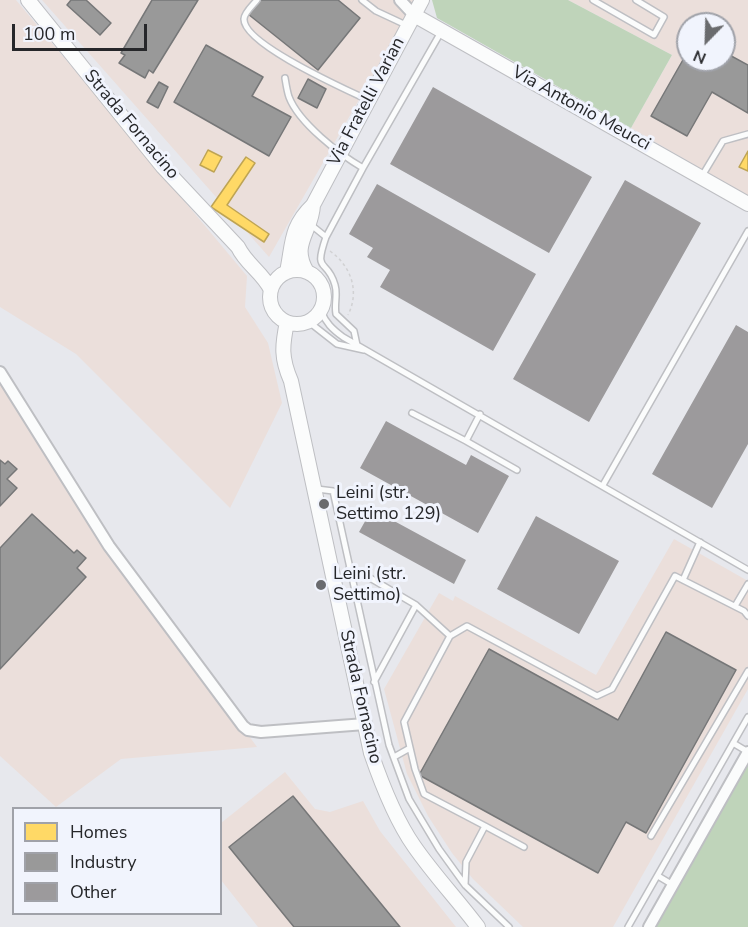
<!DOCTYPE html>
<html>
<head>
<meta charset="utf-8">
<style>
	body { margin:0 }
	#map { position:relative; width:748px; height:927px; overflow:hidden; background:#e7e8ed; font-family:"Nunito Sans",sans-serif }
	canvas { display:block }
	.legend { position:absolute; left:12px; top:807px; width:210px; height:108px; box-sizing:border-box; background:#f1f4fd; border:2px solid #a0a2a9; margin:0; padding:8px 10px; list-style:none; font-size:18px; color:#26272a }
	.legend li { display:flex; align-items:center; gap:12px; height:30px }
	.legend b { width:30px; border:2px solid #a0a2a9 }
	.north { position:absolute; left:676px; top:12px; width:60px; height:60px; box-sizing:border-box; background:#f1f4fd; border:2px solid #a0a2a9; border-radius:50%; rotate:203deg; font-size:16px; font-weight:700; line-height:24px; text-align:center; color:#26272a }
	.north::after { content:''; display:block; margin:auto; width:21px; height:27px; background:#6a6b6e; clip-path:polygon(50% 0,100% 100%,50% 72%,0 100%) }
	.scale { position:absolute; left:12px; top:24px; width:135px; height:27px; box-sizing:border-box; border:3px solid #26272a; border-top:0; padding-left:8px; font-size:18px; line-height:21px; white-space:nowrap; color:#26272a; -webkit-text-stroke:4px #f1f4fd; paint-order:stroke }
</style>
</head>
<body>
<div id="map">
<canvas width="748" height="927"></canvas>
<ul class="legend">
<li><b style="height:16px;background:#ffd966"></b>Homes</li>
<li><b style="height:16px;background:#999"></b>Industry</li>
<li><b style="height:16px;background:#9c9a9c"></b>Other</li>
</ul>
<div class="north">N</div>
<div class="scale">100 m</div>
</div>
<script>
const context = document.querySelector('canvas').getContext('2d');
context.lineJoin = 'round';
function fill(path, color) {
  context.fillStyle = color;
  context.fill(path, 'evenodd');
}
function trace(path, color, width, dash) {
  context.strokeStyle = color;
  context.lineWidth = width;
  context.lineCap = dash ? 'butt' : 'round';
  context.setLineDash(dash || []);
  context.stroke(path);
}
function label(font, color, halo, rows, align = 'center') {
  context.font = font + ' "Nunito Sans",sans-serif';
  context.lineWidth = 6;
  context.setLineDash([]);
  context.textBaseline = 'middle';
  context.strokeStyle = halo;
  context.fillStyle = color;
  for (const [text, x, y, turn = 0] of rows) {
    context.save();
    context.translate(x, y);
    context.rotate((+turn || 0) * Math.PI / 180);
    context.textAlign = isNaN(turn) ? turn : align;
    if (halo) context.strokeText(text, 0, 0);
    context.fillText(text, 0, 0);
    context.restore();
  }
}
fill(new Path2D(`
	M0,0h16l231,276 -2,31 23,36 14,60 -52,105 -154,-154 -76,-47z
	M42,0h374l-147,257z
	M568,0h180v196l-117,-68 41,-73zM688,24h36v36h-36z
	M0,372l98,156 159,219 -136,12 -65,48 -56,-51z
	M674,539l74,42v108l-135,238h-90l-50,-48 -21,-26 -24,-37 -21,-42 -23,-85 55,-96 14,8 2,-5 141,79z
	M285,772l30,37 15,3 33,-11 17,30 76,96h-198l-37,-47v-57z`), '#ebdfdb');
fill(new Path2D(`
	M432,0h136l104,55 -41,73 -194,-110z
	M748,757v170h-96z`), '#bfd4ba');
const homes = new Path2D(`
	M208,150l14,7 -8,15 -14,-7z
	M748,151v20l-9,-4z
	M246,157l9,6 -28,42 42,29 -5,8 -53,-35z`);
fill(homes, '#ffd966');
trace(homes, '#bea454', 1.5);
const industry = new Path2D(`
	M71,0h15l25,23 -11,12 -33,-30z
	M152,0h46l-45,73 -4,-3 -4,8 -26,-15 6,-8 -4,-2z
	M259,0h79l22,18 -42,52 -70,-56z
	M206,45l57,32 -11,19 39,21 -22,39 -95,-54z
	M688,51v9h36v-8l24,13v48l-36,-21 -25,44 -36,-20z
	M308,79l18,10 -9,19 -19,-10z
	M159,82l9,5 -10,21 -11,-6z
	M0,460l5,4 3,-3 9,8 -10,10 10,9 -17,18z
	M32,514l42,39 3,-3 9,8 -9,10 9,9 -86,92v-121z
	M666,632l70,38 -90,163 -20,-11 -28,51 -179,-98 70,-126 129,71z
	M293,796l107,131h-106l-65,-80z`);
fill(industry, '#999');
trace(industry, '#767778', 1.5);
fill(new Path2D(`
	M433,87l159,90 -43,76 -159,-89z
	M625,180l76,43 -112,199 -76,-43z
	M377,184l159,90 -43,77 -113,-64 10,-17 -23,-13 6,-9 -24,-14z
	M736,325l12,7v112l-36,64 -60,-34z
	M386,421l80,44 5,-10 38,21 -31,57 -118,-65z
	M372,509l94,51 -12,24 -95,-52z
	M536,516l83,45 -40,73 -82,-45z`), '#9c9a9c');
const service = new Path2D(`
	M257,0c-4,5 -13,13 -13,19 -1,25 101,70 124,81
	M362,0l14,11 30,14
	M593,0l61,35 10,-18 -28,-17
	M285,78c1,6 2,13 4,19 10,26 50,57 74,71l-37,69
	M363,168l78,-136
	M702,176l21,-35 25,-7
	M310,224l16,13c-13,38 1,20 9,48 3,10 -1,19 1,29l18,17 3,14
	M321,311c5,12 11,18 22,26l405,233
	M309,322l28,22 27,6
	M412,413l54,28
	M480,414l-14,27 51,29
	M603,485l145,-254
	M317,489l16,2 56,254 20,54 30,50 26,36
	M349,568l16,7 51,30 -42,77
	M683,580l17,-38
	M416,605l34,31
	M735,606l13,-22
	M733,743l15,9
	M394,757l16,-9
	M485,826l-61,-32 -9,-25 -11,-47 46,-86 17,-10 130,70 15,-7 63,-113 69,35 4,5
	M651,836l97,-165
	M658,876l15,9
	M509,927l-44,-42 1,-23 19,-36 39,21
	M628,927l120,-210`);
const minor = new Path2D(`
	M400,0l14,15
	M0,372l109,174 134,180 5,4 13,2 104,-8
	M649,927l99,-175`);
const tertiary = new Path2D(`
	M28,0l135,167 75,80c8,17 25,26 33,43
	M414,15l334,189
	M270 297a27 27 0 1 1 54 0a27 27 0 1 1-54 0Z
	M287,272c6,-29 3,-45 26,-67l109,-205
	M307,272c-17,-28 5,-40 6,-67
	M287,322c-5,24 -6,36 4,59l80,372c11,32 24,66 43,93 20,29 43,53 64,81`);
trace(service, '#bebfc3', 8);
trace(minor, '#bebfc3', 14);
trace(tertiary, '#bebfc3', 16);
trace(new Path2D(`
	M330,251c21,15 30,40 18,64`), '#d1d1d3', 1.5, [3, 3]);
trace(service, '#fbfcfc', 5);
trace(minor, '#fbfcfc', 10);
trace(tertiary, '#fbfcfc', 14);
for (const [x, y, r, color] of [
	[324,504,6,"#6a6b6e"],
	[321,585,6,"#6a6b6e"]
]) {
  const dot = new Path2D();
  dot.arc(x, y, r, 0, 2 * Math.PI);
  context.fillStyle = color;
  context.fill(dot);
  trace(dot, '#f1f4fd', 2);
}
label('18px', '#26272a', '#f1f4fd', [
	["Via Fratelli Varian",367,102,-62],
	["Via Antonio Meucci",581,109,29],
	["Strada Fornacino",131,125,50],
	["Strada Fornacino",360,697,77]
]);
label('18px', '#26272a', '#f1f4fd', [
	["Leini (str.",336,494],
	["Settimo 129)",336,515],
	["Leini (str.",333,575],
	["Settimo)",333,596]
], 'left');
</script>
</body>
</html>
